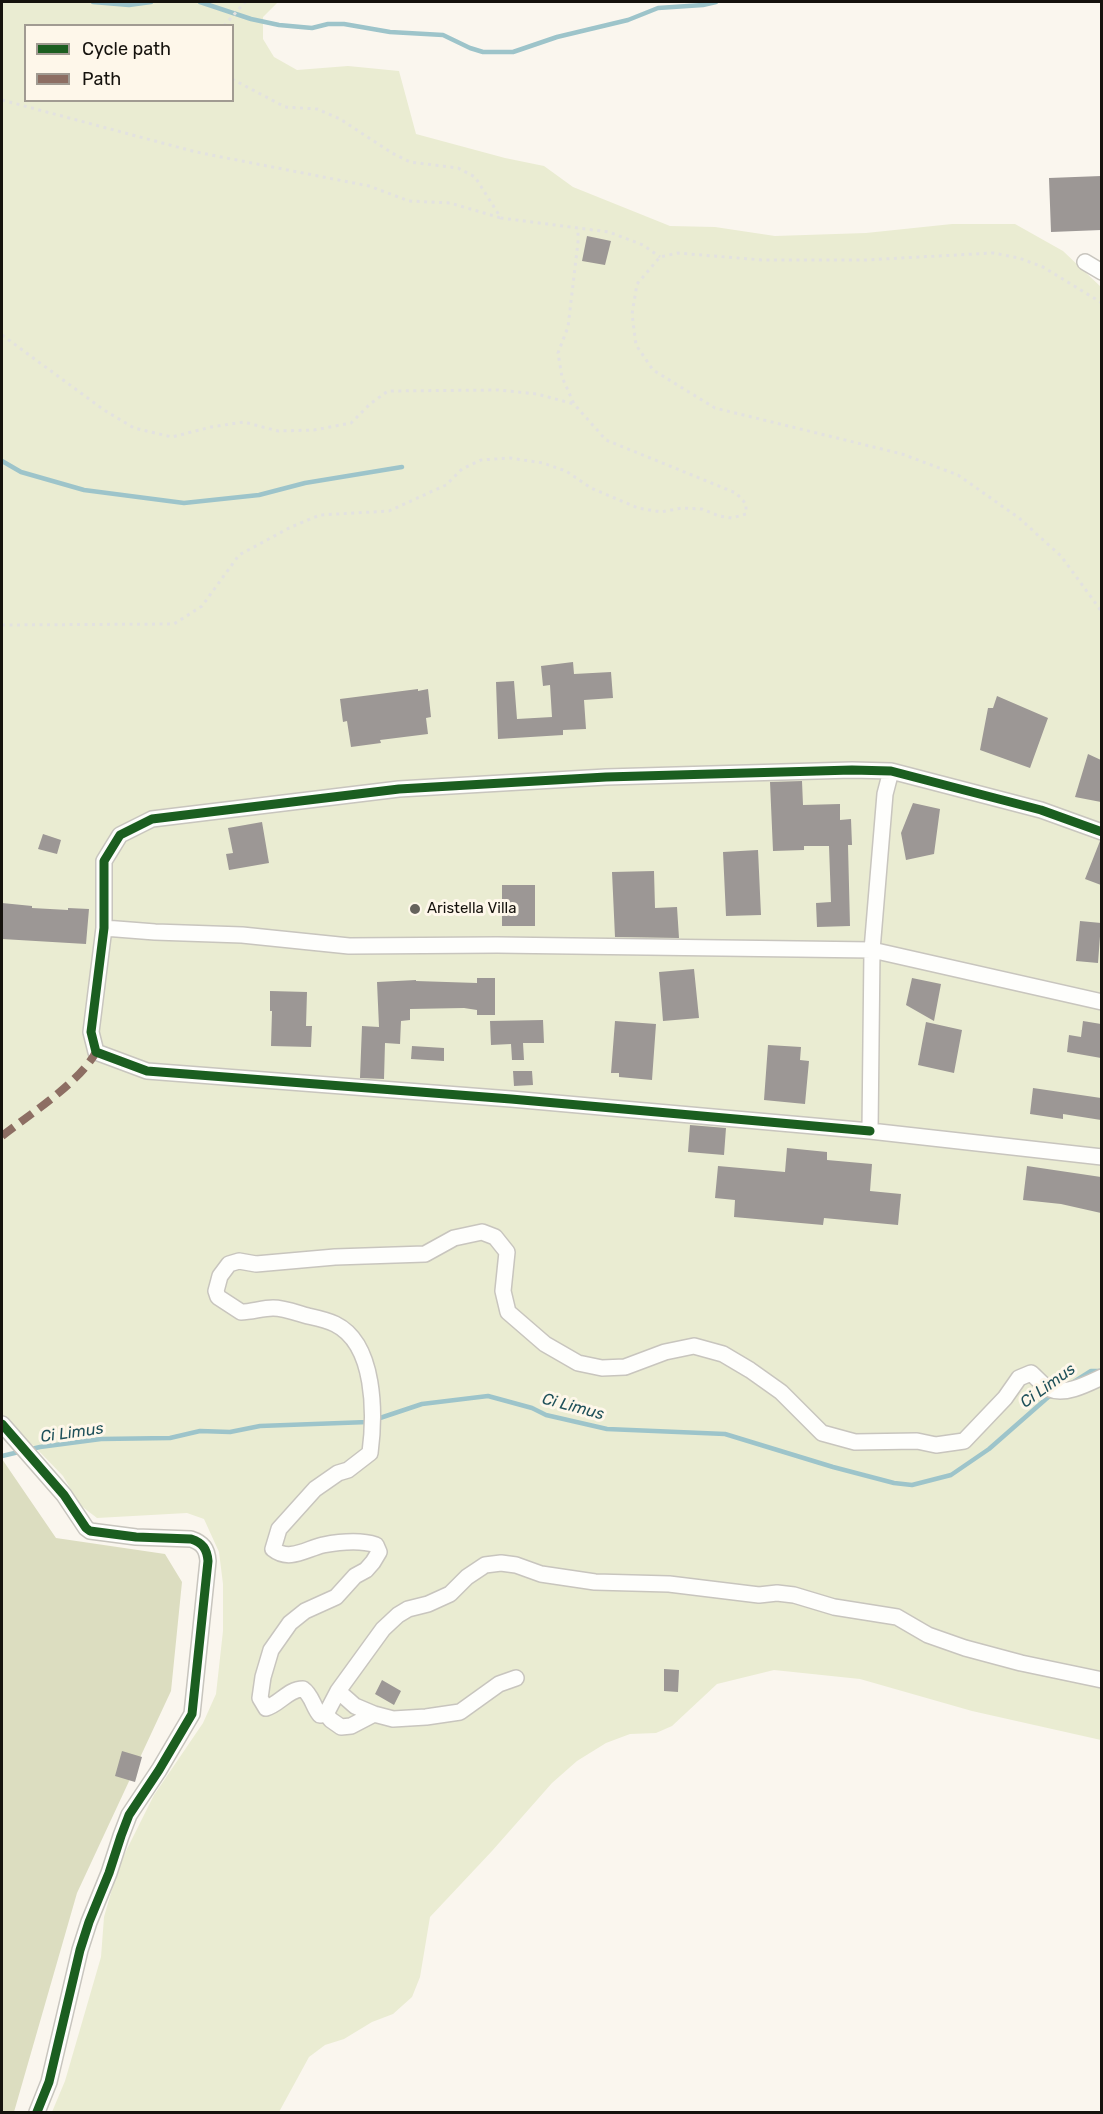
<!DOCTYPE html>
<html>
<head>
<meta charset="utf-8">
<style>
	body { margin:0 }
	#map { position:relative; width:1103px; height:2114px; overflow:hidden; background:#faf6ee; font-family:Rubik,sans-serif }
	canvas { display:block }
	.frame { position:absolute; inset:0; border:3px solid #15120d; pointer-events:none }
	.legend { position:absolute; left:24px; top:24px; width:210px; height:78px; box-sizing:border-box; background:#fef7ea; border:2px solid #a19b92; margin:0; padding:8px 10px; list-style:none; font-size:18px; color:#15120d }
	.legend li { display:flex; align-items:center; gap:12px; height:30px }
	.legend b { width:30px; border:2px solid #a19b92 }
</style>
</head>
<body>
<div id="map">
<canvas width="1103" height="2114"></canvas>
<div class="frame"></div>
<ul class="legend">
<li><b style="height:8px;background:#1b5e20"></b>Cycle path</li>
<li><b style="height:8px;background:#8d6e63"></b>Path</li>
</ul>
</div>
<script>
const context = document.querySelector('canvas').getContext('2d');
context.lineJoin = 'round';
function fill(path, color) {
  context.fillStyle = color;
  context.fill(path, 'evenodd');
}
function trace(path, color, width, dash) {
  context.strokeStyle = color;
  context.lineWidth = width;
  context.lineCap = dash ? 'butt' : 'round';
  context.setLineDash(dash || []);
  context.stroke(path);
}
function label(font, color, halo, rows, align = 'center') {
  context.font = font + ' Rubik,sans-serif';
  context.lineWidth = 6;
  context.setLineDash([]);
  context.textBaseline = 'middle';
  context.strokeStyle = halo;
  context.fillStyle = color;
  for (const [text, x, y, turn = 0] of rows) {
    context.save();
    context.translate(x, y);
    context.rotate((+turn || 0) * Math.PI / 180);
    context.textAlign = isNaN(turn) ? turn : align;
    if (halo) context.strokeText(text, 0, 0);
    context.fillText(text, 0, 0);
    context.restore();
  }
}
fill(new Path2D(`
	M2,2h276l-15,15v22l11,18 23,13 51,-4 51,5 17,63 89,24 39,8 29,21 97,39 45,1 60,9 91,-3 86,-9h63l48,27 38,36v1453l-129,-29 -112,-32 -86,-9 -57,14 -45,42 -16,7 -26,1 -24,9 -29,18 -25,22 -60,68 -62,66 -10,60 -8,20 -19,17 -21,8 -28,17 -19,6 -16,12 -30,55h-227l13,-31 36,-124 3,-40 15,-52 35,-70 49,-72 13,-29 7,-63v-47l-4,-32 -15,-33 -17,-6 -90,5 -17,-13 -17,-29 -28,-29 -33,-28zM26,26h206v74h-206z`), '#eaecd2');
fill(new Path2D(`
	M2,1459l54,79 109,16 17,28 -11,109 -94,202 -63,219h-12z`), '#dcddc0');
trace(new Path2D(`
	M93,2l36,3 22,-3
	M200,2l51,17 28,6 33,3 16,-4h16l46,8 53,3 27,13 13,4h30l44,-15 71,-17 30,-12 45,-3 13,-3
	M2,461l19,11 63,18 100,13 75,-8 46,-12 97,-16
	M1072,1383l19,-12h11
	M2,1456l38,-9 61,-8 69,-1 30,-7 30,1 30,-6 108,-4 54,-18 66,-8 44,12 14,7 61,14 118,5 108,33 61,16 18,2 39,-10 38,-26 57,-50 8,-6`), '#9dc4ca', 4.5);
fill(new Path2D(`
	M1101,176v54l-50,2 -2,-54z
	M587,236l24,5 -6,24 -23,-4z
	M573,662l1,12 37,-2 2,26 -29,2 2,29 -23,1v5l-65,4 -2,-57 18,-1 3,38 35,-2 -2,-32 -7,1 -2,-20z
	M418,689v2l10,-2 3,28 -5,1 2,16 -48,6 1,3 -30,4 -4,-26 -4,1 -3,-23z
	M997,696l51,22 -18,50 -50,-18 8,-42h5z
	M1088,754l13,6v42l-26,-5z
	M802,781l1,24 37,-1v16l11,-1 1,26h-4l2,81 -33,1 -1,-24 15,-1 -2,-56h-25v4l-31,1 -3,-69z
	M913,803l27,6 -6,45 -28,6 -5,-27z
	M262,822l7,41 -40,7 -3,-16 7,-1 -5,-25z
	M43,834l18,6 -4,14 -19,-5z
	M1100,841h1v44l-16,-6z
	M758,850l3,65 -35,1 -3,-64z
	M654,871l1,37 22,-1 2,31 -64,-1 -3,-65z
	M502,885h33v41h-33z
	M2,903l30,3v2l36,2v-2l21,1 -3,35 -84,-5z
	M1080,921l21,2 -3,40 -22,-2z
	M694,969l5,49 -36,3 -4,-49z
	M477,978h18v37h-18v-5l-13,-2 -54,1v11l-9,1 -1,23 -15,-1 -1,36 -24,-1 2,-52 17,1 -2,-45 39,-2v1l61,2z
	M912,978l29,6 -7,37 -28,-16z
	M270,991l37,1 -1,34h6l-1,21 -40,-1 1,-35h-2z
	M543,1020l1,23h-21l1,17h-12l-1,-16 -20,1 -1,-24z
	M615,1021l41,3 -4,56 -33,-3v-4h-8z
	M1083,1021l18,3v34l-34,-6 2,-17 12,2z
	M926,1022l36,8 -8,43 -36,-8z
	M768,1045l33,2 -1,13 9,1 -4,43 -41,-4z
	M412,1046l32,2v13l-33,-2z
	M513,1071h19l1,14 -19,1z
	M1033,1088l68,10v22l-38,-6v5l-33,-5z
	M690,1125l36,3 -2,27 -36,-3z
	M787,1148l40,4v8l45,4 -2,27 31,3 -3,31 -74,-7 -1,7 -89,-8 1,-17 -20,-2 3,-32 67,6z
	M1027,1166l74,11v36l-40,-9 -38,-4z
	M664,1669l15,1 -1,22 -14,-1z
	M382,1680l19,11 -7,14 -19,-11z
	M122,1751l20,6 -7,25 -20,-6z`), '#9c9795');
const minor = new Path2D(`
	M1085,262l17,10
	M891,771l-6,23 -13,156 -2,181 232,26
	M104,928l51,4 87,3 107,11 148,-1 375,5 230,52
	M870,1131l-359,-32 -364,-28 -51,-19 -5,-20 13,-104v-67l16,-26 32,-16 247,-30 207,-12 246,-7 39,1 150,39 61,22
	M1102,1377c-13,6 -37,19 -52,12 -6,-2 -13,-11 -19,-16l-12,5 -14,20 -41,43 -28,4 -19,-4 -62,1 -33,-9 -41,-41 -31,-22 -27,-16 -29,-8 -29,6 -40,15 -23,1 -24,-5 -33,-19 -37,-32 -5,-21 4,-39 -12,-15 -13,-5 -28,6 -29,16 -90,3 -79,7 -17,-3 -10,3 -9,12 -4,15 2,6 23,15c11,0 21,-4 32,-4 11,0 24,5 35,8 9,2 19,4 27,8 41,20 40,91 35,129l-22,17 -10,3 -23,16 -36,40 -6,20c16,13 33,0 50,-4 16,-3 38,-5 53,0l3,7 -6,10 -7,8 -11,6 -19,21 -31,14 -15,12 -19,27 -8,27 -3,21 6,10c14,-4 22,-19 37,-19 9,6 10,18 17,26l6,-1 12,-23 45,-62 15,-14 10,-6 20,-5 22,-10 17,-17 18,-12 16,-2 15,2 25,9 54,8 74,2 90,11 18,-2 17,2 40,12 63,10 31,18 37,13 56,15 81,17
	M2,1424l62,71 22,33 4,3 46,6 55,2c12,4 16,10 17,22l-16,153 -33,56 -30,45 -8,21 -12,37 -20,49 -9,28 -31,132 -12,30
	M338,1691l17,15 19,8 19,5 33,-2 34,-5 39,-28 17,-6
	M326,1714l5,6 10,7 10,-1 23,-12`);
trace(minor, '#c8c5be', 18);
trace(new Path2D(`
	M224,26l21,-24
	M232,79l53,28 32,2 23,10 52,34 18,9 48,6 17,9 26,41 108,14 34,13 17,12
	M2,100l194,52 173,34 40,15 41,2 51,15
	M1102,303l-59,-36 -24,-9 -26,-5 -128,7h-103l-84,-7 -18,4 -23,27 -5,30 4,31 17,25 62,38 187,46 56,21 61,43 42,38 41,56
	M2,335l102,75 30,18 38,9 39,-10 33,-5 34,9 36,-1 37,-7 19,-19 18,-13 110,-1 39,4 37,10
	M2,625l172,-1 28,-18 37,-51 52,-28 29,-12 69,-4 57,-26 16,-16 19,-9 29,-2 33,5 23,8 25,17 47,20 23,4 21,-4 20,1 17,7 13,2 14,-4v-10l-10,-11 -130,-53 -32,-36 -12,-27 -4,-24 10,-26 10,-85v-14`), '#e3e2e0', 3, [3, 4.5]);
trace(minor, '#fefefc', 15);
trace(new Path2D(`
	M2,1136c28,-22 77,-53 94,-84`), '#8d6e63', 8, [15, 8]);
trace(new Path2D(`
	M870,1131l-359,-32 -364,-28 -51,-19 -5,-20 13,-104v-67l16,-26 32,-16 247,-30 207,-12 246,-7 39,1 150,39 61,22
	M2,1424l62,71 22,33 4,3 46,6 55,2c12,4 16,10 17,22l-16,153 -33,56 -30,45 -8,21 -12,37 -20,49 -9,28 -31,132 -12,30`), '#1b5e20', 9);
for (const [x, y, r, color] of [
	[415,909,6,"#65625c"]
]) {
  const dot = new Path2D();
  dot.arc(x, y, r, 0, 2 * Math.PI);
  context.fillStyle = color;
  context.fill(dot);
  trace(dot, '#fef7ea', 2);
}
label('15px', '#15120d', '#fef7ea', [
	["Aristella Villa",427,909]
], 'left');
label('italic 16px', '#1e5059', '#fef7ea', [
	["Ci Limus",1048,1386,-36],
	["Ci Limus",573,1407,15],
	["Ci Limus",72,1433,-8]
]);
</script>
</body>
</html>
